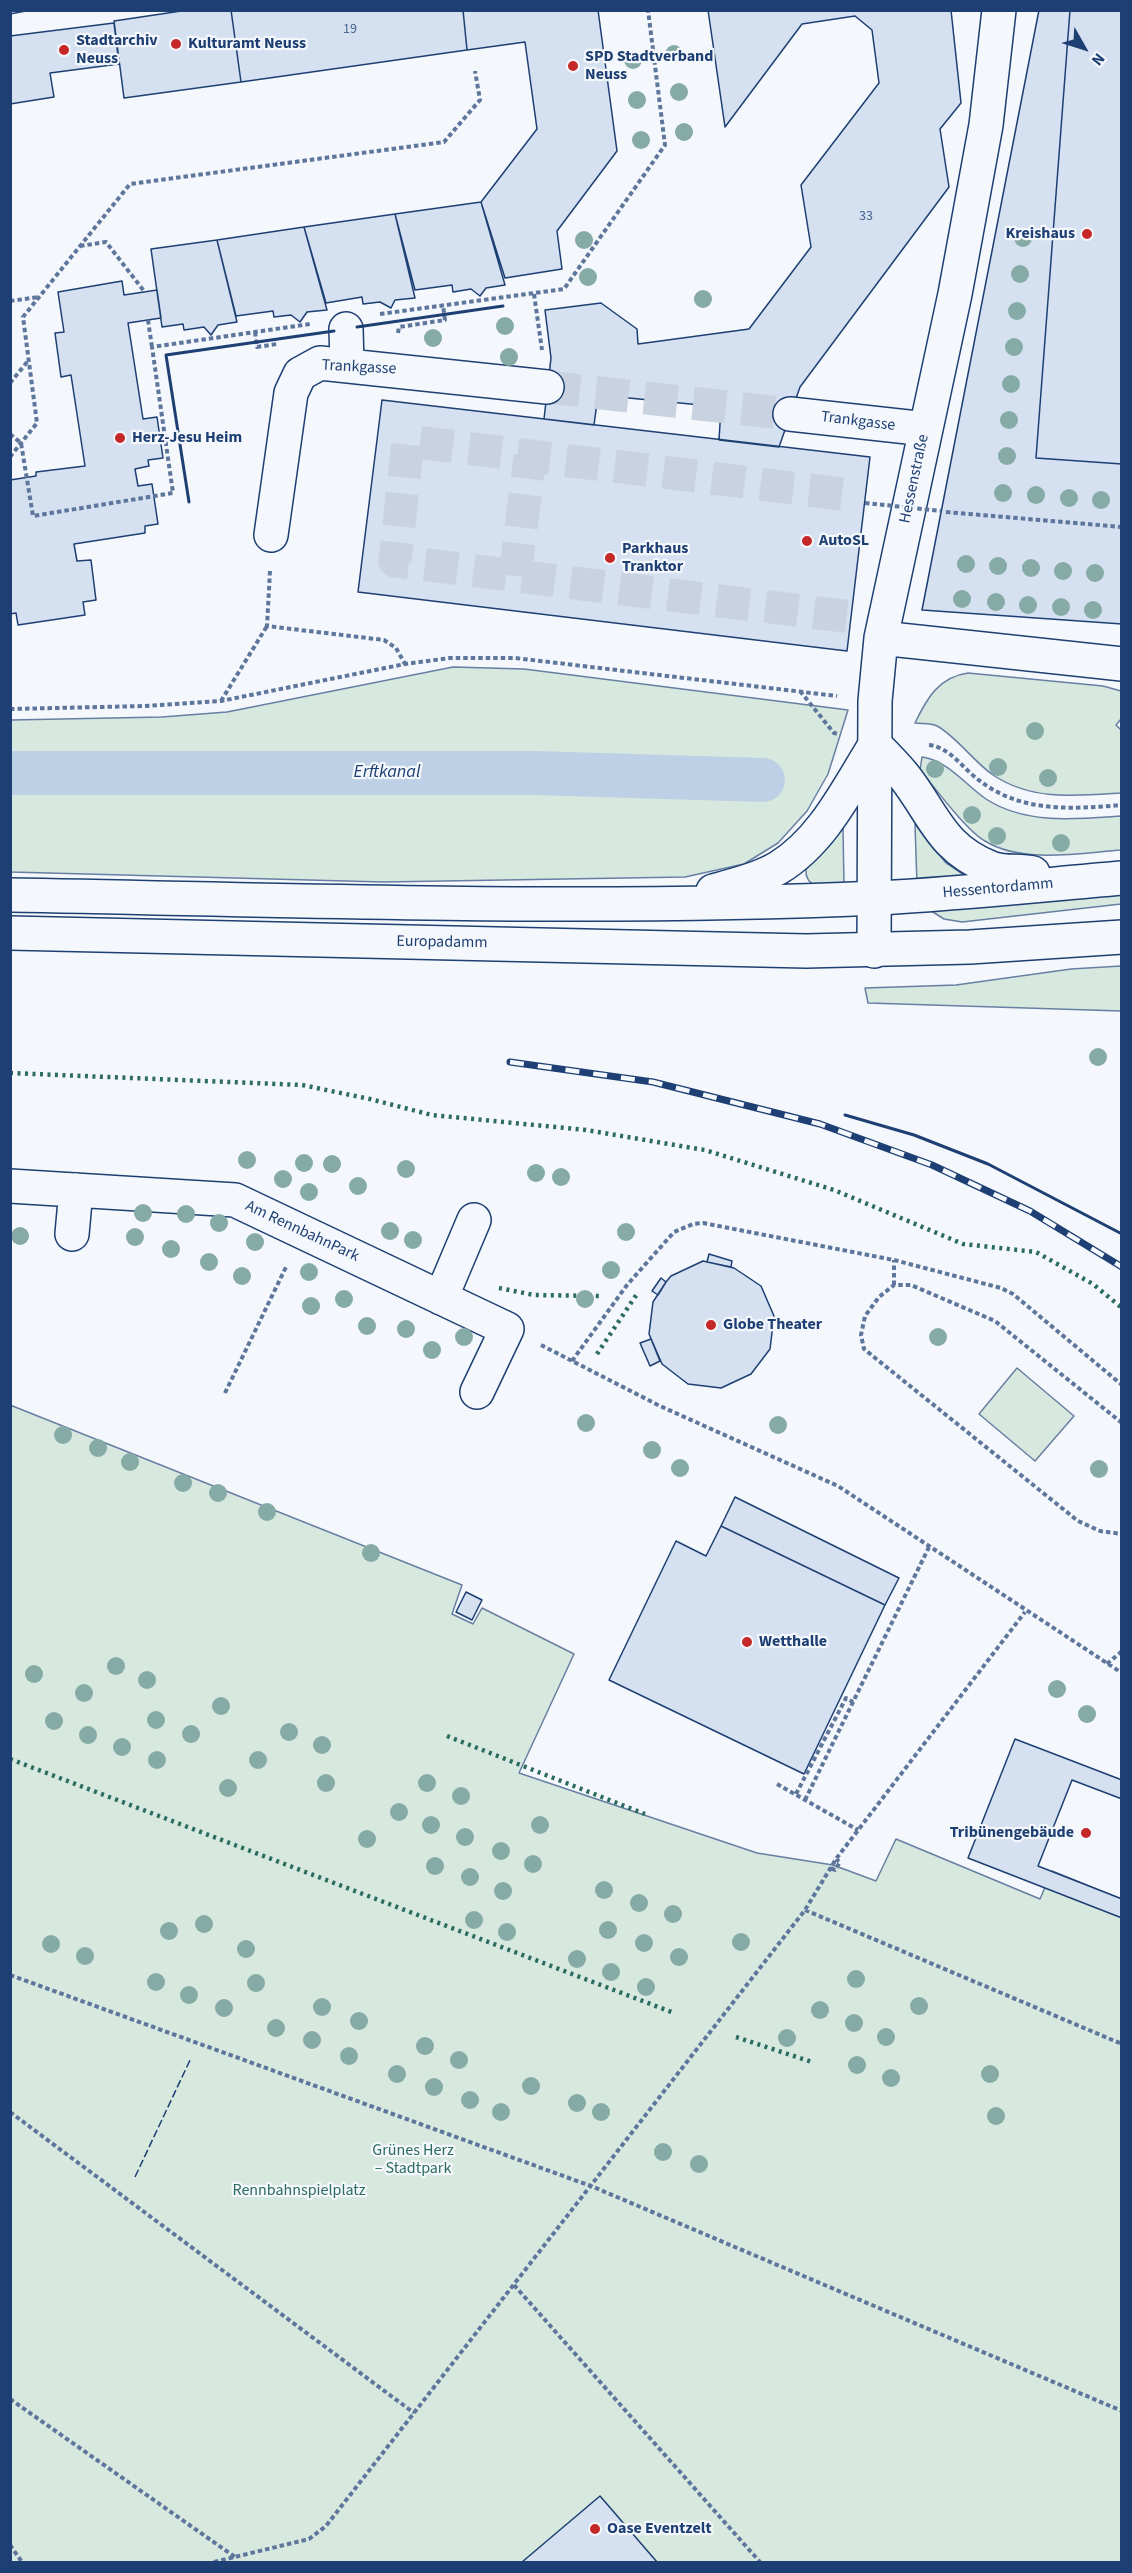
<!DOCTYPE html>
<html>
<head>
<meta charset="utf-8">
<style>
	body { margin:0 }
	#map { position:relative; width:1132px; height:2573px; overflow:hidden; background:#f4f7fb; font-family:"Source Sans 3",sans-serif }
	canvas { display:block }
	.frame { position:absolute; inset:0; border:12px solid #1d3f73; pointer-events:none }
	.north { position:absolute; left:1054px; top:18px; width:60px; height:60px; -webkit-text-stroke:4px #f4f7fb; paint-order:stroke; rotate:129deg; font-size:16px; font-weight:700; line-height:24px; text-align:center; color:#1d3f73 }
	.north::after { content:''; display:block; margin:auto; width:21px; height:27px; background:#1d3f73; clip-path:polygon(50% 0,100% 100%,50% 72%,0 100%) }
</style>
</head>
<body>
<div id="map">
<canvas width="1132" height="2573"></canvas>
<div class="frame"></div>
<div class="north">N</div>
</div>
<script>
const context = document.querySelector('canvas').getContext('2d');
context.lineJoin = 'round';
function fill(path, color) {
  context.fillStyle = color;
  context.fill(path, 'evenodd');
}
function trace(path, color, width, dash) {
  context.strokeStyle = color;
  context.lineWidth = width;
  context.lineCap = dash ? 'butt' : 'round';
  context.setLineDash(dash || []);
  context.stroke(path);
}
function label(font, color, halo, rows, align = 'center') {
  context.font = font + ' "Source Sans 3",sans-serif';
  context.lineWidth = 4.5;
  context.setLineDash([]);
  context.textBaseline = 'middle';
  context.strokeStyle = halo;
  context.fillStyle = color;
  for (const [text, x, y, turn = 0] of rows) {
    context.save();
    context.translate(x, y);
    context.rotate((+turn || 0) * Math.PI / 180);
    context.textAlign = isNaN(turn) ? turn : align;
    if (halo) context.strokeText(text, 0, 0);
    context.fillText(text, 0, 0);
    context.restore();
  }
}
const green = new Path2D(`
	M453,667l71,2 324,41 -20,64 -21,37 -29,32 -34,21 -59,13 -302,5 -372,-10v-84l524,-4 227,9 3,-24 -233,-10 -521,1v-40l151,-3 65,-5z
	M968,673l135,13 18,5v28l-5,6 5,5v63c-45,3 -89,8 -128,-18 -19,-13 -37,-39 -56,-49 -6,-3 -16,-2 -22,-3 12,-25 24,-46 53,-50z
	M922,757c27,4 42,27 64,42 40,26 91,20 135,17v34c-41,3 -99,14 -136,-9 -19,-11 -50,-53 -65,-71z
	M915,824l31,39 27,18 -56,4z
	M843,827l1,60h-29c-5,-5 -10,-9 -9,-17 2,-12 28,-34 37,-43z
	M1121,894v10l-159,18 -18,-3 -19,-12z
	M1121,966v45l-253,-8 -3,-15 91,-3 115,-16z
	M1017,1368l57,48 -39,45 -56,-47z
	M10,1405l452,180 -10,29 21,10 9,-16 92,46 -55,119 238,80 76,12 43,16 20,-42 144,60 12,-28 69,28v663h-1110z`);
fill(green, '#d7e8df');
trace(green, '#687fa3', 1.5);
trace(new Path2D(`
	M10,773h525l228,7`), '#bed0e5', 44);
const building = new Path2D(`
	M188,10h43l10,72 -117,16 -10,-77z
	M231,10h232l4,40 -226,32z
	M463,10h135l19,141 -60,80 5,38 -57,9 -24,-76 56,-73 -12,-87 -58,8z
	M708,10h243l10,93 -21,26 9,58 -149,200 -21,60 -60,-7 2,-33 -123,-12 -4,30 -50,-6 7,-61 -6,-48 56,-7 36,26 1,15 111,-15 62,-82 -10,-62 78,-102 -7,-53 -17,-14 -53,8 -77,103z
	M1039,10h31l-34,448 86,6v160l-200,-14z
	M1070,10h52v454l-86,-6z
	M114,23l5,41 -69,9 4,24 -44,7v-68z
	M481,202l24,83 -19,3 -6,8 -9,-7 -18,3 -1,-7 -37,5 -20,-76z
	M395,214l20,84 -20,2 -4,8 -11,-6 -17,2 -1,-7 -36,6 -22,-76z
	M304,227l23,83 -20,2 -7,10 -9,-7 -17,2 -1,-6 -37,5 -19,-76z
	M217,240l20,82 -19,3 -7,10 -7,-8 -20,3 -1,-6 -21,3 -11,-78z
	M122,281l2,14 33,-5 4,28 -33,5 15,96 14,-2 6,41 -15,2 1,6 -14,3 3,17 14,-2 6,40 -13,2v7l-71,11 3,17 14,-1 5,40 -13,2 2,13 -67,10 -2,-12 -6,1v-134l26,-4v-4l49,-6 -14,-91 -10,2 -6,-44 9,-1 -6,-40z
	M382,400l488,57 -23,194 -489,-59z
	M709,1254l23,7 -1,6 -24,-5z
	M703,1261l31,7 27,18 13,30 -4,33 -19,25 -30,14 -33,-4 -26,-20 -13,-30 4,-32 13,-20 5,-6z
	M661,1278l5,4 -8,13 -6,-4z
	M651,1339l9,22 -10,5 -10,-23z
	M735,1497l164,81 -14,27 -164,-79z
	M721,1526l164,79 -81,169 -195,-94 67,-139 30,15z
	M466,1592l16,8 -10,20 -16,-8z
	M1015,1739l107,41v138l-154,-60z
	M1072,1780l50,19v100l-84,-33z
	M600,2496l57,66h-135z`);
fill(building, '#d5e0f0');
trace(building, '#1d3f73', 1.5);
trace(new Path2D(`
	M547,387l243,27
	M842,494l-434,-53 -13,120 456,56
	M515,576l15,-120`), '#c9d2e0', 33, [33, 16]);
const minor = new Path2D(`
	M346,329l1,35
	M790,414l136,15
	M271,535l20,-142 9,-19 20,-11 227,24
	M881,638l241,26
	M874,951l1,-250 6,-63 74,-344 31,-169 13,-115
	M10,1186l225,14 272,129 -30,63
	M72,1234l4,-44
	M441,1298l33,-78`);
const major = new Path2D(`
	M713,891c22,-6 46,-12 65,-23 45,-27 70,-80 97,-123 10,10 20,20 29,31 30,38 36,72 87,92 13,5 28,2 42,5
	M10,895c289,5 578,16 866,3 82,-4 164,-13 246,-20
	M10,933l796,18 164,-4 152,-10`);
trace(minor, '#1d3f73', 36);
trace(major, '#1d3f73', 36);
trace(new Path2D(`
	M80,246l26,-4 38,49
	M534,294l8,56
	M10,301l29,-4
	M380,314l184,-25 101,-144 -17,-135
	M148,320l4,27
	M255,332l2,15 20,-3
	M398,333l1,-6 46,-7 -2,-15
	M10,383l18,-22
	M10,434l11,9 12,73 140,-23 -21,-146 158,-23
	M10,457l27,-34 -14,-106 107,-133 314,-42 36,-42 -5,-29
	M946,512l176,15
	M270,571l-3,55 117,14 12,8 9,16
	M800,691l34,42 4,1
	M221,701l46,-75
	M10,709l135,-3 76,-5 184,-37 45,-6h65l322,38
	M929,745c21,2 34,24 51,36 42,32 92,28 142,24
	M894,1285v-25
	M541,1345l119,61 178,80 284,187
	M572,1361l55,-76 47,-53 19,-8 10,-1 191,37 107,28 12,6 109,91
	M225,1393l62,-128
	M1122,1423l-127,-102 -84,-36h-17l-15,12 -14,19 -4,19 3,14 214,172 22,10 22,3
	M1107,1664l15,-13
	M777,1784l81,46
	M796,1794l50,-96 7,4
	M805,1800l124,-253
	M831,1868l4,2 5,-8 -4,-3
	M805,1910l317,134
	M10,1975l581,211 531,225
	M10,2112l404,301
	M514,2285l246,277
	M10,2399l225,158
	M10,2545l12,17
	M214,2562l95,-23 17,-13 479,-616 31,-51 189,-247`), '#5e769c', 4, [4.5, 3]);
trace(minor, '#f4f7fb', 33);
trace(major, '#f4f7fb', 33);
trace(new Path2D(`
	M10,14l21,-4`), '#1d3f73', 1.5);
const rail = new Path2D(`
	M510,1062l143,20 167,42 112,41 98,46 92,56`);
trace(rail, '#1d3f73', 7);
trace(rail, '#f4f7fb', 4.5, [14]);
trace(new Path2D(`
	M865,503l76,8`), '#5e769c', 4, [4.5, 3]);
trace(new Path2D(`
	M10,1073l292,12 68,14 62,16 154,15 119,20 129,40 129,54 73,8 57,32 29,24
	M499,1288l35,7 67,1
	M597,1354l40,-60
	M447,1736l198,78
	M10,1759l664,254
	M736,2037l76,25`), '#2c6c60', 4.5, [3, 4.5]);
trace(new Path2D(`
	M135,2177l56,-119`), '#1d3f73', 1.5, [8, 3]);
trace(new Path2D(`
	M357,327l146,-21
	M189,502l-23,-147 168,-24
	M845,1115l69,20 74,29 134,70`), '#1d3f73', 3);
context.fillStyle = '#86aba6';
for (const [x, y] of [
	[674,54],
	[633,60],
	[679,92],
	[637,100],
	[684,132],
	[641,140],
	[1023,238],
	[584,240],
	[1020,274],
	[588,277],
	[703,299],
	[1017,311],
	[505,326],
	[433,338],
	[1014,347],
	[509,357],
	[1011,384],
	[1009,420],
	[1007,456],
	[1003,493],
	[1036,495],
	[1069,498],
	[1101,500],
	[966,564],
	[998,566],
	[1031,568],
	[1063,571],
	[1095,573],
	[962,599],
	[996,602],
	[1028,605],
	[1061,607],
	[1093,610],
	[1035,731],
	[998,767],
	[935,769],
	[1048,778],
	[972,815],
	[997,836],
	[1061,843],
	[1098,1057],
	[247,1160],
	[304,1163],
	[332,1164],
	[406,1169],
	[536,1173],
	[561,1177],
	[283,1179],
	[358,1186],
	[309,1192],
	[143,1213],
	[186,1214],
	[219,1223],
	[390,1231],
	[626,1232],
	[20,1236],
	[135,1237],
	[413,1240],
	[255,1242],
	[171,1249],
	[209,1262],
	[611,1270],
	[309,1272],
	[242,1276],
	[344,1299],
	[585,1299],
	[311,1306],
	[367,1326],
	[406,1329],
	[464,1337],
	[938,1337],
	[432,1350],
	[586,1423],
	[778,1425],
	[63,1435],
	[98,1448],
	[652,1450],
	[130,1462],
	[680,1468],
	[1099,1469],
	[183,1483],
	[218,1493],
	[267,1512],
	[371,1553],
	[116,1666],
	[34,1674],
	[147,1680],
	[1057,1689],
	[84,1693],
	[221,1706],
	[1087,1714],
	[156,1720],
	[54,1721],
	[289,1732],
	[191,1734],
	[88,1735],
	[322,1745],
	[122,1747],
	[157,1760],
	[258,1760],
	[326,1783],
	[427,1783],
	[228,1788],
	[461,1796],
	[399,1812],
	[431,1825],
	[540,1825],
	[465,1837],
	[367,1839],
	[501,1851],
	[533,1864],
	[435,1866],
	[470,1877],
	[604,1890],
	[503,1891],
	[639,1903],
	[673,1914],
	[474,1920],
	[204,1924],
	[608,1930],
	[169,1931],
	[507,1932],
	[741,1942],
	[644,1943],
	[51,1944],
	[246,1949],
	[85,1956],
	[679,1957],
	[577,1959],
	[611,1972],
	[856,1979],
	[156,1982],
	[256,1983],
	[646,1987],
	[189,1995],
	[919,2006],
	[322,2007],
	[224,2008],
	[820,2010],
	[359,2021],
	[854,2023],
	[276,2028],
	[886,2037],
	[787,2038],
	[312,2040],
	[425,2046],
	[349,2056],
	[459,2060],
	[857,2065],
	[397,2074],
	[990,2074],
	[891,2078],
	[531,2086],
	[434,2087],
	[470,2100],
	[577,2103],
	[501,2112],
	[601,2112],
	[996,2116],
	[663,2152],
	[699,2164]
]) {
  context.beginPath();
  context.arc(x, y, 9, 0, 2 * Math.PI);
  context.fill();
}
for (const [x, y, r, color] of [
	[176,44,6,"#c62828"],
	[64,50,6,"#c62828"],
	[573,66,6,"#c62828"],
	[1087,234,6,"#c62828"],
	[120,438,6,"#c62828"],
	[807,541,6,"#c62828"],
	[610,558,6,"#c62828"],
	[711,1325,6,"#c62828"],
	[747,1642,6,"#c62828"],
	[1086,1833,6,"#c62828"],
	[595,2529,6,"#c62828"]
]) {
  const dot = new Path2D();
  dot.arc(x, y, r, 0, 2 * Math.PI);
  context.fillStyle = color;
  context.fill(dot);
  trace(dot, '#f4f7fb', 2);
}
label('14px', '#4b6792', null, [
	["19",350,30],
	["33",866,217]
]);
label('bold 16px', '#1d3f73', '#f4f7fb', [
	["Stadtarchiv",76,41],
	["Neuss",76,59],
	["Kulturamt Neuss",188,44],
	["SPD Stadtverband",585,57],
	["Neuss",585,75],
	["Kreishaus",1075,234,"right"],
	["Herz-Jesu Heim",132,438],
	["AutoSL",819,541],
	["Parkhaus",622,549],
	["Tranktor",622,567],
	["Globe Theater",723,1325],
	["Wetthalle",759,1642],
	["Tribünengebäude",1074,1833,"right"],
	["Oase Eventzelt",607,2529]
], 'left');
label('16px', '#1d3f73', '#f4f7fb', [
	["Trankgasse",359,368,3],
	["Trankgasse",858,422,7],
	["Hessenstraße",915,479,-78],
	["Hessentordamm",998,889,-5],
	["Europadamm",442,943,1],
	["Am RennbahnPark",302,1232,25]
]);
label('16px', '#2c6c60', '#f4f7fb', [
	["Grünes Herz",413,2151],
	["– Stadtpark",413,2169],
	["Rennbahnspielplatz",299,2191]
]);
label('italic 18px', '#1d3f73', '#f4f7fb', [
	["Erftkanal",387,773]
]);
</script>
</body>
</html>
